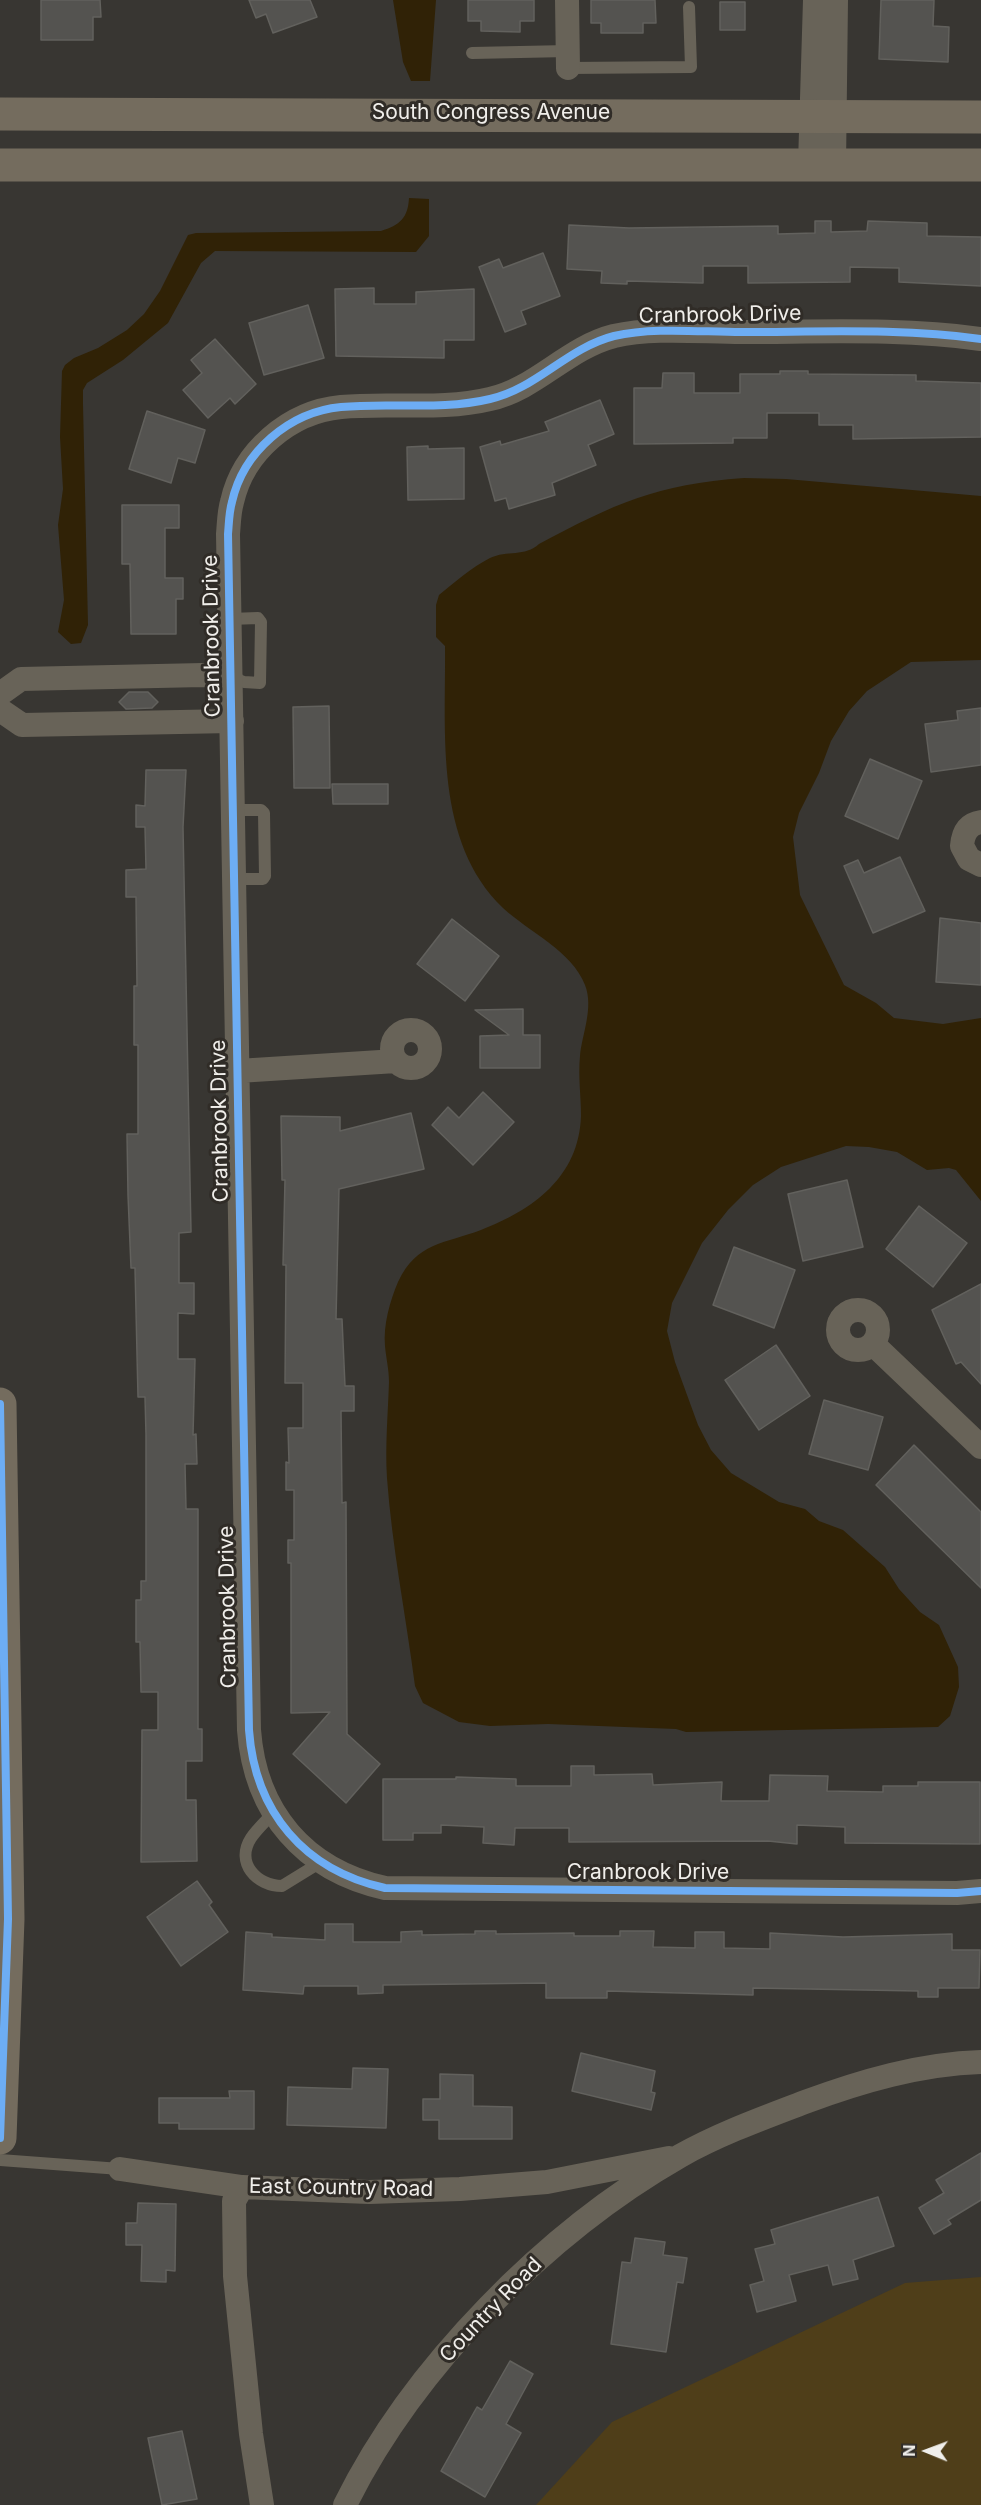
<!DOCTYPE html>
<html>
<head>
<meta charset="utf-8">
<style>
	body { margin:0 }
	#map { position:relative; width:981px; height:2505px; overflow:hidden; background:#383632; font-family:Inter,sans-serif }
	canvas { display:block }
	.north { position:absolute; left:897px; top:2421px; width:60px; height:60px; -webkit-text-stroke:4px #302c27; paint-order:stroke; rotate:271deg; font-size:16px; font-weight:700; line-height:24px; text-align:center; color:#f0eeea }
	.north::after { content:''; display:block; margin:auto; width:21px; height:27px; background:#f0eeea; clip-path:polygon(50% 0,100% 100%,50% 72%,0 100%) }
</style>
</head>
<body>
<div id="map">
<canvas width="981" height="2505"></canvas>
<div class="north">N</div>
</div>
<script>
const context = document.querySelector('canvas').getContext('2d');
context.lineJoin = 'round';
function fill(path, color) {
  context.fillStyle = color;
  context.fill(path, 'evenodd');
}
function trace(path, color, width, dash) {
  context.strokeStyle = color;
  context.lineWidth = width;
  context.lineCap = dash ? 'butt' : 'round';
  context.setLineDash(dash || []);
  context.stroke(path);
}
function label(font, color, halo, rows, align = 'center') {
  context.font = font + ' Inter,sans-serif';
  context.lineWidth = 6;
  context.setLineDash([]);
  context.textBaseline = 'middle';
  context.strokeStyle = halo;
  context.fillStyle = color;
  for (const [text, x, y, turn = 0] of rows) {
    context.save();
    context.translate(x, y);
    context.rotate((+turn || 0) * Math.PI / 180);
    context.textAlign = isNaN(turn) ? turn : align;
    if (halo) context.strokeText(text, 0, 0);
    context.fillText(text, 0, 0);
    context.restore();
  }
}
fill(new Path2D(`
	M981,2277v228h-445l76,-83 293,-139z`), '#4f3e19');
fill(new Path2D(`
	M393,0h43l-6,81h-19l-8,-19z
	M409,198l20,1v37l-13,16 -201,-1 -14,12 -33,60 -45,37 -36,23 -4,7v14l5,221 -7,18 -10,1 -13,-12 6,-32 -6,-75 5,-36 -3,-52 2,-66 3,-6 9,-7 24,-10 29,-18 17,-16 16,-23 28,-56 8,-2 185,-2c19,-6 27,-13 28,-33z
	M744,478l42,1 195,17v164l-70,2 -44,29 -18,20 -18,30 -12,32 -20,40 -6,24 7,58 44,90 32,18 18,15 49,6 38,-6v183l-25,-31 -7,-2 -22,2 -30,-18 -28,-5 -23,-1 -65,21 -28,18 -25,25 -26,33 -30,60 -5,28 8,31 23,63 13,25 20,23 48,29 26,7 14,12 24,9 42,37 14,22 21,23 19,13 19,42 1,20 -9,29 -12,11 -252,5 -10,-3 -128,-5 -58,2 -31,-4 -36,-19 -8,-17c-9,-70 -23,-139 -28,-208 -2,-33 1,-64 2,-96 0,-13 -3,-24 -4,-36 -2,-21 5,-45 13,-64 19,-40 46,-38 83,-52 52,-20 98,-53 100,-114 0,-20 -3,-39 -1,-60 2,-22 14,-48 5,-71 -13,-34 -56,-53 -82,-77 -69,-67 -57,-174 -58,-262l-9,-9v-32l3,-10c16,-13 33,-28 51,-37 17,-8 35,-1 49,-14 75,-40 118,-60 205,-66z`), '#302206');
const building = new Path2D(`
	M41,0h59l1,17h-8v23h-52z
	M249,0h61l7,17 -44,16 -7,-19 -10,4z
	M468,0h66v21h-14v11l-39,-1v-10h-13z
	M591,0h64l1,23h-13v10h-42v-10h-10z
	M881,0h53l-1,26 16,1 -1,35 -69,-3z
	M720,2h25v28h-25z
	M815,221h16v11l36,-1 1,-10 59,2v13l54,1v49l-82,-4v-14l-49,-1v15l-102,1v-17h-45v17l-76,-2v3l-26,-1 1,-12 -35,-2 2,-44 60,3 149,-2v8l37,-1z
	M543,253l17,43 -39,15 5,13 -21,8 -26,-65 20,-8 4,9z
	M374,288v16h42v-12l58,-3v51h-30v18l-108,-2 -1,-67z
	M308,305l16,53 -60,17 -15,-52z
	M215,339l41,45 -21,20 -5,-6 -22,20 -25,-28 19,-17 -11,-13z
	M780,371h28v3l108,1v6l65,2v54l-128,2v-14h-34v-12h-52v25h-34v5l-99,1v-56h28l1,-15h31v20h46v-19h40z
	M600,400l14,34 -26,11 8,20 -44,18 3,12 -46,14 -3,-11 -11,3 -15,-54 20,-6 1,4 48,-14 -4,-9z
	M147,411l58,19 -10,33 -17,-5 -7,25 -42,-14z
	M428,446v3l36,-1v51l-56,1 -1,-53z
	M122,505h57v23h-14v50h18v21h-7v35h-45l-1,-70h-8z
	M129,692h19l10,10 -6,6 -26,1 -7,-7z
	M329,706l1,82h-36l-1,-81z
	M981,708v57l-50,7 -6,-48 33,-4 -1,-9z
	M870,759l52,22 -24,58 -53,-23z
	M146,770h40l-3,57 8,405 -12,1v50h15v31l-16,-1v46h17l-2,76 3,-1 1,30h-12l1,45h12v220h4v32h-16v39h10l1,61 -56,1 1,-132h16v-38h-17l-1,-50h-4v-42h5v-19h5v-146l-1,-38h-7l-3,-129h-4l-3,-73 -1,-61h11v-89h-4v-59h3l-1,-89h-10v-27l20,-1 -1,-42h-9v-22l9,1z
	M332,784h56v20h-55z
	M900,857l25,54 -52,22 -29,-67 14,-6 6,13z
	M940,918l41,5v62l-45,-3z
	M452,919l47,37 -34,45 -48,-37z
	M523,1009v26h17v33h-60v-32l29,-1 -34,-25z
	M483,1092l31,30 -41,43 -41,-40 16,-18 11,11z
	M411,1113l13,56 -85,20 -3,130h6l3,67h9v25h-13l1,92 4,-1 1,232 33,30 -34,39 -53,-49 37,-42 -39,1v-150h-3v-23h6v-50h-8v-28l3,1 -1,-35h15v-45h-18l1,-118h-3l2,-85h-3l-1,-64 59,1v14z
	M847,1180l16,67 -60,14 -15,-67z
	M919,1206l48,37 -34,44 -47,-38z
	M734,1247l61,23 -21,58 -61,-23z
	M981,1284v100l-20,-22 -5,2 -24,-54z
	M776,1345l34,51 -51,34 -34,-50z
	M824,1400l59,17 -15,53 -59,-16z
	M914,1445l67,67v76l-105,-103z
	M571,1766h23v9l58,-1 1,11 69,-3 -1,19h48l1,-26 58,1 -1,15 56,1v-6h35v-4h62v62l-135,-1v-16l-48,-2v19l-29,-3 -199,1v-14h-54l-1,17 -31,-2 1,-16 -43,-2v8h-28v7h-30v-61h73v-2l60,2v7h55z
	M197,1881l15,21 -3,3 19,27 -47,34 -34,-49z
	M325,1924h28v18h48v-10l21,-1v4l53,-1v-3h21v3l78,-1v3h46v-5h34l-1,16 42,1v-16h29v16l46,1v-16l73,4 109,-3v16h28l-1,38h-41v9h-20v-6l-165,-3v7l-146,-4v7h-61v-15l-163,2v8l-25,1v-8h-54l-1,8 -60,-4 3,-58 26,2v3l53,3z
	M581,2053l74,18 -4,21 4,1 -4,17 -79,-19z
	M353,2068l35,1 -2,59 -99,-3 1,-38 64,2z
	M440,2074l33,1v31l39,1v32h-73v-19h-16v-21h17z
	M229,2091h25v38h-75v-6h-20v-25h71z
	M981,2153v47l-33,20 3,4 -17,10 -15,-26 25,-15 -8,-13z
	M878,2197l16,49 -41,14 5,19 -25,6 -5,-20 -39,10 7,26 -39,11 -7,-27 14,-4 -9,-32 20,-5 -4,-14z
	M138,2203l38,1 -1,67 -9,-1v12l-25,-1 1,-36h-16v-22h11z
	M635,2238l30,4 -2,13 24,3 -4,25 -6,-1 -11,70 -55,-8 11,-82 9,1z
	M510,2361l23,13 -27,50 15,9 -36,64 -44,-26 36,-64 5,3z
	M182,2431l15,68 -35,6 -14,-67z`);
fill(building, '#545350');
trace(building, '#62615d', 1.5);
trace(new Path2D(`
	M472,53l96,-2
	M568,68l123,-1 -2,-60
	M230,619l28,-1 3,4 -1,61 -16,-1 -13,-5
	M233,810h28l3,3 1,63 -2,3h-29
	M273,1813c-7,8 -16,16 -22,25 -16,25 6,48 31,48l39,-24
	M0,2160l120,9`), '#686358', 12);
trace(new Path2D(`
	M567,0l1,68
	M810,164l5,-164
	M834,166l2,-166
	M981,339c-79,-11 -160,-7 -240,-7 -41,0 -87,-5 -127,4 -47,12 -78,53 -124,63 -50,12 -99,3 -149,8 -52,5 -98,45 -109,95 -3,10 -3,21 -4,32l21,1196c6,82 55,140 136,158l572,5 24,-2
	M0,694l21,-15 182,-4 28,2
	M0,710l22,15 210,-4
	M981,822c-13,2 -18,11 -19,24l7,13 12,6
	M392 1049a19 19 0 1 1 38 0a19 19 0 1 1-38 0Z
	M238,1071l158,-10
	M838 1330a20 20 0 1 1 40 0a20 20 0 1 1-40 0Z
	M873,1344l108,103
	M120,2169l122,18 127,5 91,-3 87,-7 122,-24
	M242,2187l-8,14 1,75 16,158 11,71
	M345,2505c68,-138 202,-273 335,-349 39,-22 83,-38 125,-54 57,-21 115,-38 176,-40`), '#686358', 24);
trace(new Path2D(`
	M0,114l981,3
	M0,165h981
	M0,1404l8,515 -8,219`), '#746c5e', 33);
trace(new Path2D(`
	M981,339c-79,-11 -160,-7 -240,-7 -41,0 -87,-5 -127,4 -47,12 -78,53 -124,63 -50,12 -99,3 -149,8 -52,5 -98,45 -109,95 -3,10 -3,21 -4,32l21,1196c6,82 55,140 136,158l572,5 24,-2
	M0,1404l8,515 -8,219`), '#6dadf4', 8);
label('21px', '#f0eeea', '#302c27', [
	["South Congress Avenue",491,113],
	["Cranbrook Drive",720,315,-1],
	["Cranbrook Drive",212,636,-91],
	["Cranbrook Drive",220,1121,-91],
	["Cranbrook Drive",228,1607,-91],
	["Cranbrook Drive",648,1873],
	["East Country Road",341,2188,1],
	["Country Road",491,2310,-46]
]);
</script>
</body>
</html>
